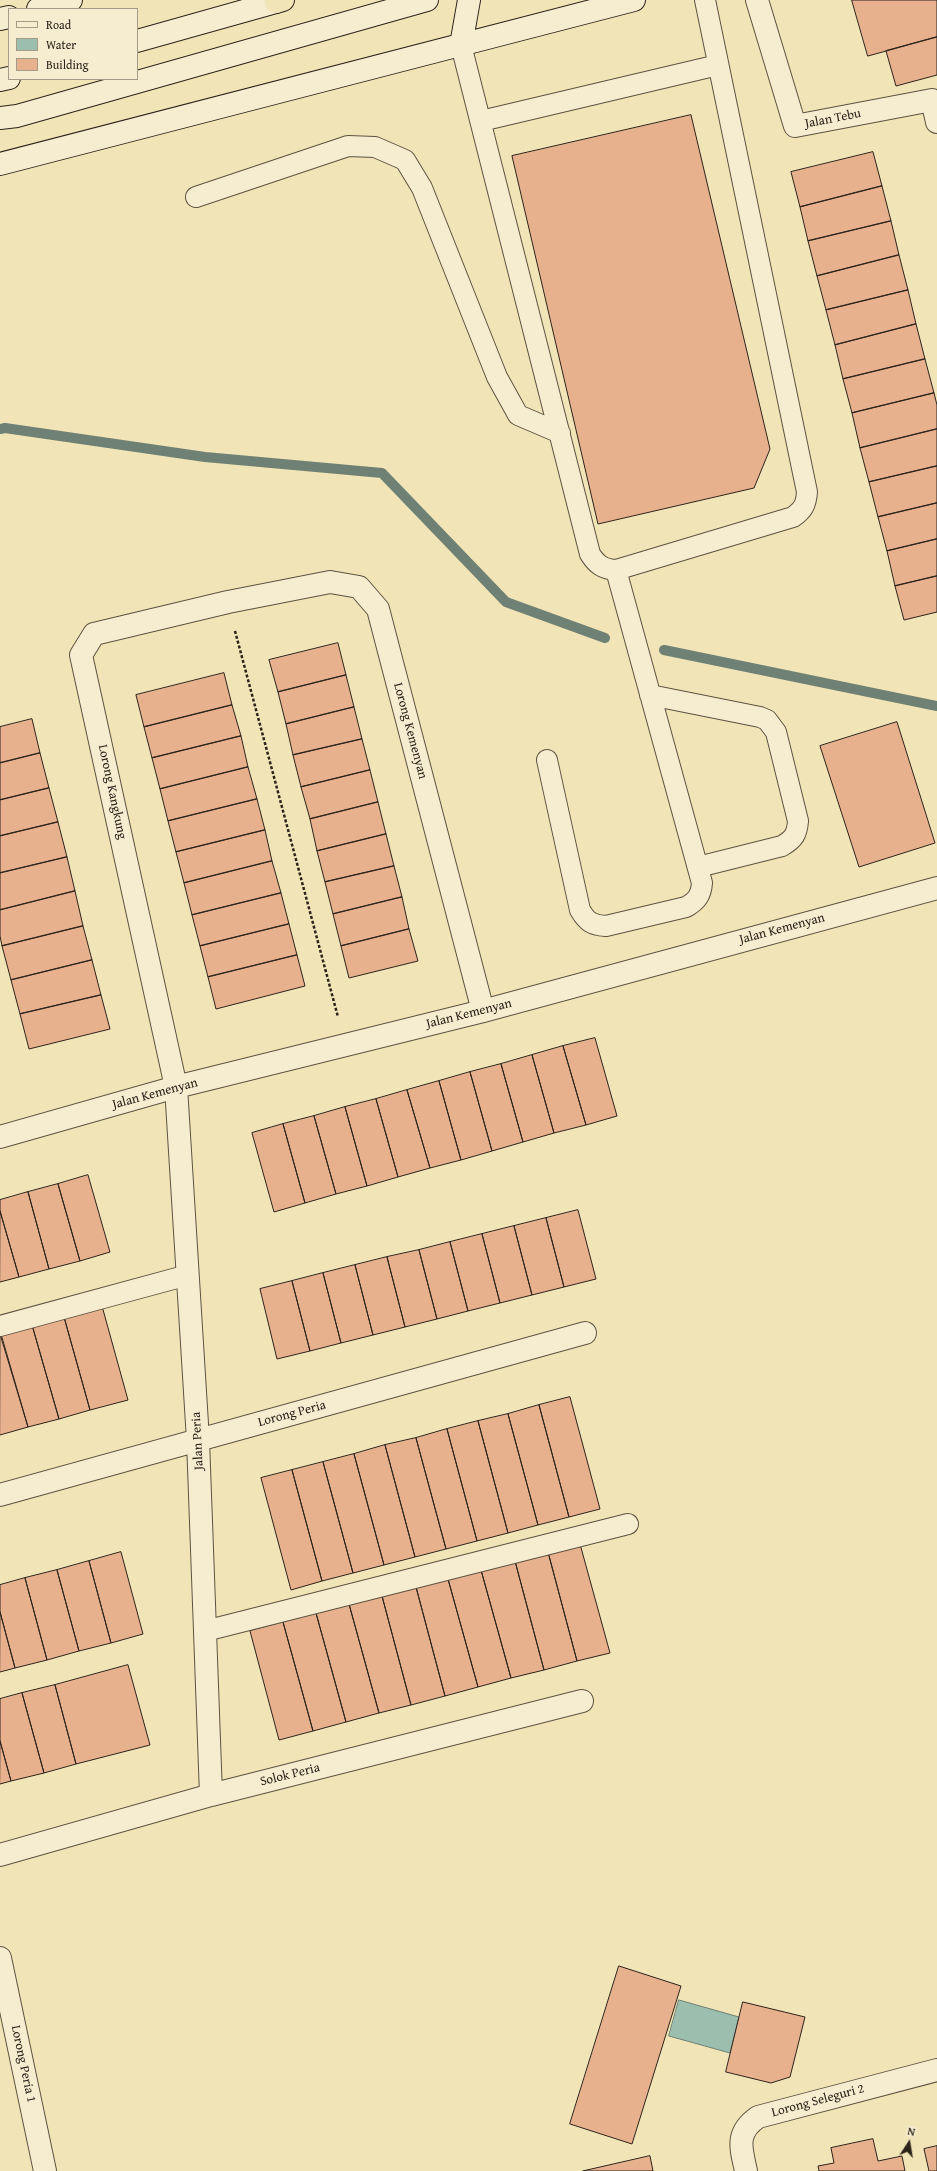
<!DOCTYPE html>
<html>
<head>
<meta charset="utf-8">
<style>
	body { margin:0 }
	#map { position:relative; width:937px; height:2171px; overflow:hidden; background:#f1e4b6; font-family:"Gentium Book Plus",serif }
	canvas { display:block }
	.legend { position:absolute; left:8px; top:8px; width:130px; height:72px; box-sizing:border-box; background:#f6edd0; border:1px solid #a59c88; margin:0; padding:5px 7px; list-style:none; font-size:12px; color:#2c231b }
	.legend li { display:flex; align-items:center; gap:8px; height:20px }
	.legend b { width:20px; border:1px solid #a59c88 }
	.north { position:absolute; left:889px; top:2123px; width:40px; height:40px; -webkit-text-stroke:3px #f6edd0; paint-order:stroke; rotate:12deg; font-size:11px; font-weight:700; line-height:16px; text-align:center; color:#2c231b }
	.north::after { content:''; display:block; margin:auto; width:14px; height:18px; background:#2c231b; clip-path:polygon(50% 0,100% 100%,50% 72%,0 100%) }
</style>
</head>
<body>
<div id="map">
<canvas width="937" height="2171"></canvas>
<ul class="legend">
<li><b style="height:5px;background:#f6edd0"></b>Road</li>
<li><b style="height:11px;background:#9bbeaf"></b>Water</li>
<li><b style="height:11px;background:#e8b18d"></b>Building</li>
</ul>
<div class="north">N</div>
</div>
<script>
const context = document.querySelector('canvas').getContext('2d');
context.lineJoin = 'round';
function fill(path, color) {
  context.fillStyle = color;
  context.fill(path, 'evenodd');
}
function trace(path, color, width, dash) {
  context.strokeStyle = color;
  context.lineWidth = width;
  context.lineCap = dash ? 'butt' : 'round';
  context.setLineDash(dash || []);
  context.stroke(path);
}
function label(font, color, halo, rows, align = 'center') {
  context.font = font + ' "Gentium Book Plus",serif';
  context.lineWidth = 3;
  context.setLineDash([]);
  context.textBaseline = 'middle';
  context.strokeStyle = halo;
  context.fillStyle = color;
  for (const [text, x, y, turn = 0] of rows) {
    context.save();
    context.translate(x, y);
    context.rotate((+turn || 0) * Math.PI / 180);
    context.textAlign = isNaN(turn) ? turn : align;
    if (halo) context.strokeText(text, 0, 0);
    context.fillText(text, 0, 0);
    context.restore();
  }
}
const water = new Path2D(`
	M679,2000l60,17 -9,36 -61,-17z`);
fill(water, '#9bbeaf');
trace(water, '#6f8074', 1);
trace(new Path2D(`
	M0,429l5,-1 200,29 177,16 124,129 99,36
	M664,650l273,56`), '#6f8074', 10);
const building = new Path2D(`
	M852,0h85v37l-69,19z
	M937,37v38l-41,11 -10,-35z
	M691,115l79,334 -16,39 -156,36 -86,-368z
	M873,152l9,34 -82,21 -9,-35z
	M882,186l9,35 -83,20 -8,-34z
	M891,221l8,34 -82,21 -9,-35z
	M899,255l9,35 -82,20 -9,-34z
	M908,290l8,34 -81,21 -9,-35z
	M916,324l9,35 -82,20 -8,-34z
	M925,359l9,34 -82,20 -9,-34z
	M934,393l3,12v24l-77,19 -8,-35z
	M937,429v37l-68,16 -9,-34z
	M937,466v37l-59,14 -9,-35z
	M937,503v36l-50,12 -9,-34z
	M937,539v37l-42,10 -8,-35z
	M937,576v36l-33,8 -9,-34z
	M338,643l8,32 -68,17 -9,-32z
	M224,673l8,32 -88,22 -8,-32z
	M346,675l8,32 -68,17 -8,-32z
	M232,705l9,31 -89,22 -8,-31z
	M354,707l8,32 -69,16 -7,-31z
	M32,719l8,34 -40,10v-36z
	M897,722l38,121 -76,24 -39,-121z
	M241,736l7,31 -88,22 -8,-31z
	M362,739l8,31 -69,17 -8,-32z
	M40,753l9,35 -49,12v-37z
	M248,767l9,32 -89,22 -8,-32z
	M370,770l8,32 -68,17 -9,-32z
	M49,788l9,34 -58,14v-36z
	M257,799l8,31 -89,22 -8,-31z
	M378,802l8,32 -69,17 -7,-32z
	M58,822l9,35 -67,16v-37z
	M265,830l7,31 -88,22 -8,-31z
	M386,834l8,32 -69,16 -8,-31z
	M67,857l8,34 -75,19v-37z
	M272,861l9,32 -89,22 -8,-32z
	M394,866l8,31 -69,17 -8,-32z
	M75,891l8,35 -81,20 -2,-10v-26z
	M281,893l8,31 -89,22 -8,-31z
	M402,897l7,32 -68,17 -8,-32z
	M289,924l8,31 -89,22 -8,-31z
	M83,926l9,34 -81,20 -9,-34z
	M409,929l9,32 -69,17 -8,-32z
	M297,955l8,31 -89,23 -8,-32z
	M92,960l9,35 -81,19 -9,-34z
	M101,995l9,34 -81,20 -9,-35z
	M595,1038l22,78 -31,9 -23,-79z
	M563,1046l23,79 -32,8 -22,-78z
	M532,1055l22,78 -31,9 -22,-78z
	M501,1064l22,78 -31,9 -22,-79z
	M470,1072l22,79 -31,9 -22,-79z
	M439,1081l22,79 -31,8 -23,-78z
	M407,1090l23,78 -32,9 -22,-78z
	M376,1099l22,78 -31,9 -22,-79z
	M345,1107l22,79 -31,8 -22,-78z
	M314,1116l22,78 -31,9 -22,-79z
	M283,1124l22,79 -31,9 -22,-79z
	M88,1175l22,77 -30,9 -22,-77z
	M58,1184l22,77 -31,8 -21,-77z
	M28,1192l21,77 -30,8 -19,-66v-11z
	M578,1210l18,69 -32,8 -18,-69z
	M0,1211l19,66 -19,5z
	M546,1218l18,69 -32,8 -18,-69z
	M514,1226l18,69 -32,8 -18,-69z
	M482,1234l18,69 -32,8 -18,-69z
	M450,1242l18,69 -31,8 -18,-69z
	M419,1250l18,69 -32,8 -18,-70z
	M387,1257l18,70 -32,8 -18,-70z
	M355,1265l18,70 -32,8 -18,-70z
	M323,1273l18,70 -31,8 -18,-70z
	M292,1281l18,70 -33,8 -17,-70z
	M102,1306l26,94 -38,10 -26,-93z
	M64,1317l26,93 -31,9 -27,-94z
	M32,1325l27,94 -31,8 -27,-93z
	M0,1334l28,93 -28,8z
	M570,1397l30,112 -31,8 -30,-112z
	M539,1405l30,112 -31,8 -30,-111z
	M508,1414l30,111 -30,8 -30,-112z
	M478,1421l30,112 -31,8 -30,-112z
	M447,1429l30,112 -31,8 -30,-111z
	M416,1438l30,111 -31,8 -30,-112z
	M385,1445l30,112 -31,8 -30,-111z
	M354,1454l30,111 -31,8 -30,-111z
	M323,1462l30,111 -31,8 -30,-111z
	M292,1470l30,111 -31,9 -30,-112z
	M580,1544l30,109 -33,8 -29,-109z
	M121,1552l22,82 -32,9 -22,-82z
	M548,1552l29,109 -33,9 -29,-109z
	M89,1561l22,82 -32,8 -22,-81z
	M515,1561l29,109 -33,8 -30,-108z
	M57,1570l22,81 -32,9 -22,-82z
	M481,1570l30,108 -33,9 -30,-108z
	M25,1578l22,82 -32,8 -15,-56v-27z
	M448,1579l30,108 -33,9 -29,-109z
	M416,1587l29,109 -34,9 -29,-109z
	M382,1596l29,109 -32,8 -30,-109z
	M349,1604l30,109 -33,9 -30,-109z
	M0,1612l15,56 -15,4z
	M316,1613l30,109 -33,9 -30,-109z
	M283,1622l30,109 -34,9 -29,-109z
	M128,1665l22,80 -74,19 -21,-79z
	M55,1685l21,79 -32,9 -22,-80z
	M22,1693l22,80 -33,8 -11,-40v-42z
	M0,1741l11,40 -11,3z
	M619,1966l62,20 -49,158 -62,-20z
	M743,2002l62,15 -15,60 -19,6 -45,-11z
	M873,2139l5,22 24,-5 3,15h-86l-1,-5 16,-3 -3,-15z
	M937,2146v25h-8l-5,-22z
	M650,2156l3,15h-70z`);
fill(building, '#e8b18d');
trace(building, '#2c231b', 1);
const lane = new Path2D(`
	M461,45l129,509c7,11 13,15 26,16l177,-53c10,-7 13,-12 14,-25l-102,-492
	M481,121l237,-56
	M196,197l152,-51 27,1 30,13 17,28 75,189 21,38 42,18
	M650,695l110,22 7,3 9,12 22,89c-1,13 -4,18 -16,25l-84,21
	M547,760l33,150c7,12 12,15 26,16l80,-19c11,-6 15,-12 16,-24l-86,-313
	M0,1326l188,-51
	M205,1631l423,-107`);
const street = new Path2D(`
	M757,0l38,126 137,-26 5,22
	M0,1137l176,-50 307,-76 454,-123
	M0,1495l585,-162
	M211,1795l-13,-355 -22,-353 -95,-432 13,-21 134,-32 102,-20 29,5 19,22 105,402
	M0,1855l211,-60 371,-94
	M0,1958l45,213
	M746,2171c-5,-23 -11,-38 12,-54l179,-47`);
const secondary = new Path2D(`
	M38,9l33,-9
	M0,19l9,-2
	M137,41l139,-39
	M461,45l8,-45
	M0,80l9,-2
	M0,118l17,-2 410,-116
	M0,164l634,-164`);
const highway = new Path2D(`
	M276,2l7,-2`);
trace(lane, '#5d5342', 22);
trace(street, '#5d5342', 24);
trace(secondary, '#2c231b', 24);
trace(highway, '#2c231b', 24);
trace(new Path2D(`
	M235,631l103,386`), '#2c231b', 2.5, [3, 2]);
trace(lane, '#f6edd0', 20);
trace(street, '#f6edd0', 22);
trace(secondary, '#f6edd0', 22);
trace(highway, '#f1e4b6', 22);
label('13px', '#2c231b', '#f6edd0', [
	["Jalan Tebu",833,119,-11],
	["Lorong Kemenyan",410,731,75],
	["Lorong Kangkung",112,792,78],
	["Jalan Kemenyan",782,929,-15],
	["Jalan Kemenyan",469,1014,-14],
	["Jalan Kemenyan",155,1094,-15],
	["Lorong Peria",292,1414,-15],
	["Jalan Peria",198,1441,-93],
	["Solok Peria",290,1775,-14],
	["Lorong Peria 1",23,2064,78],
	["Lorong Seleguri 2",818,2101,-15]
]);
</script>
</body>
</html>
